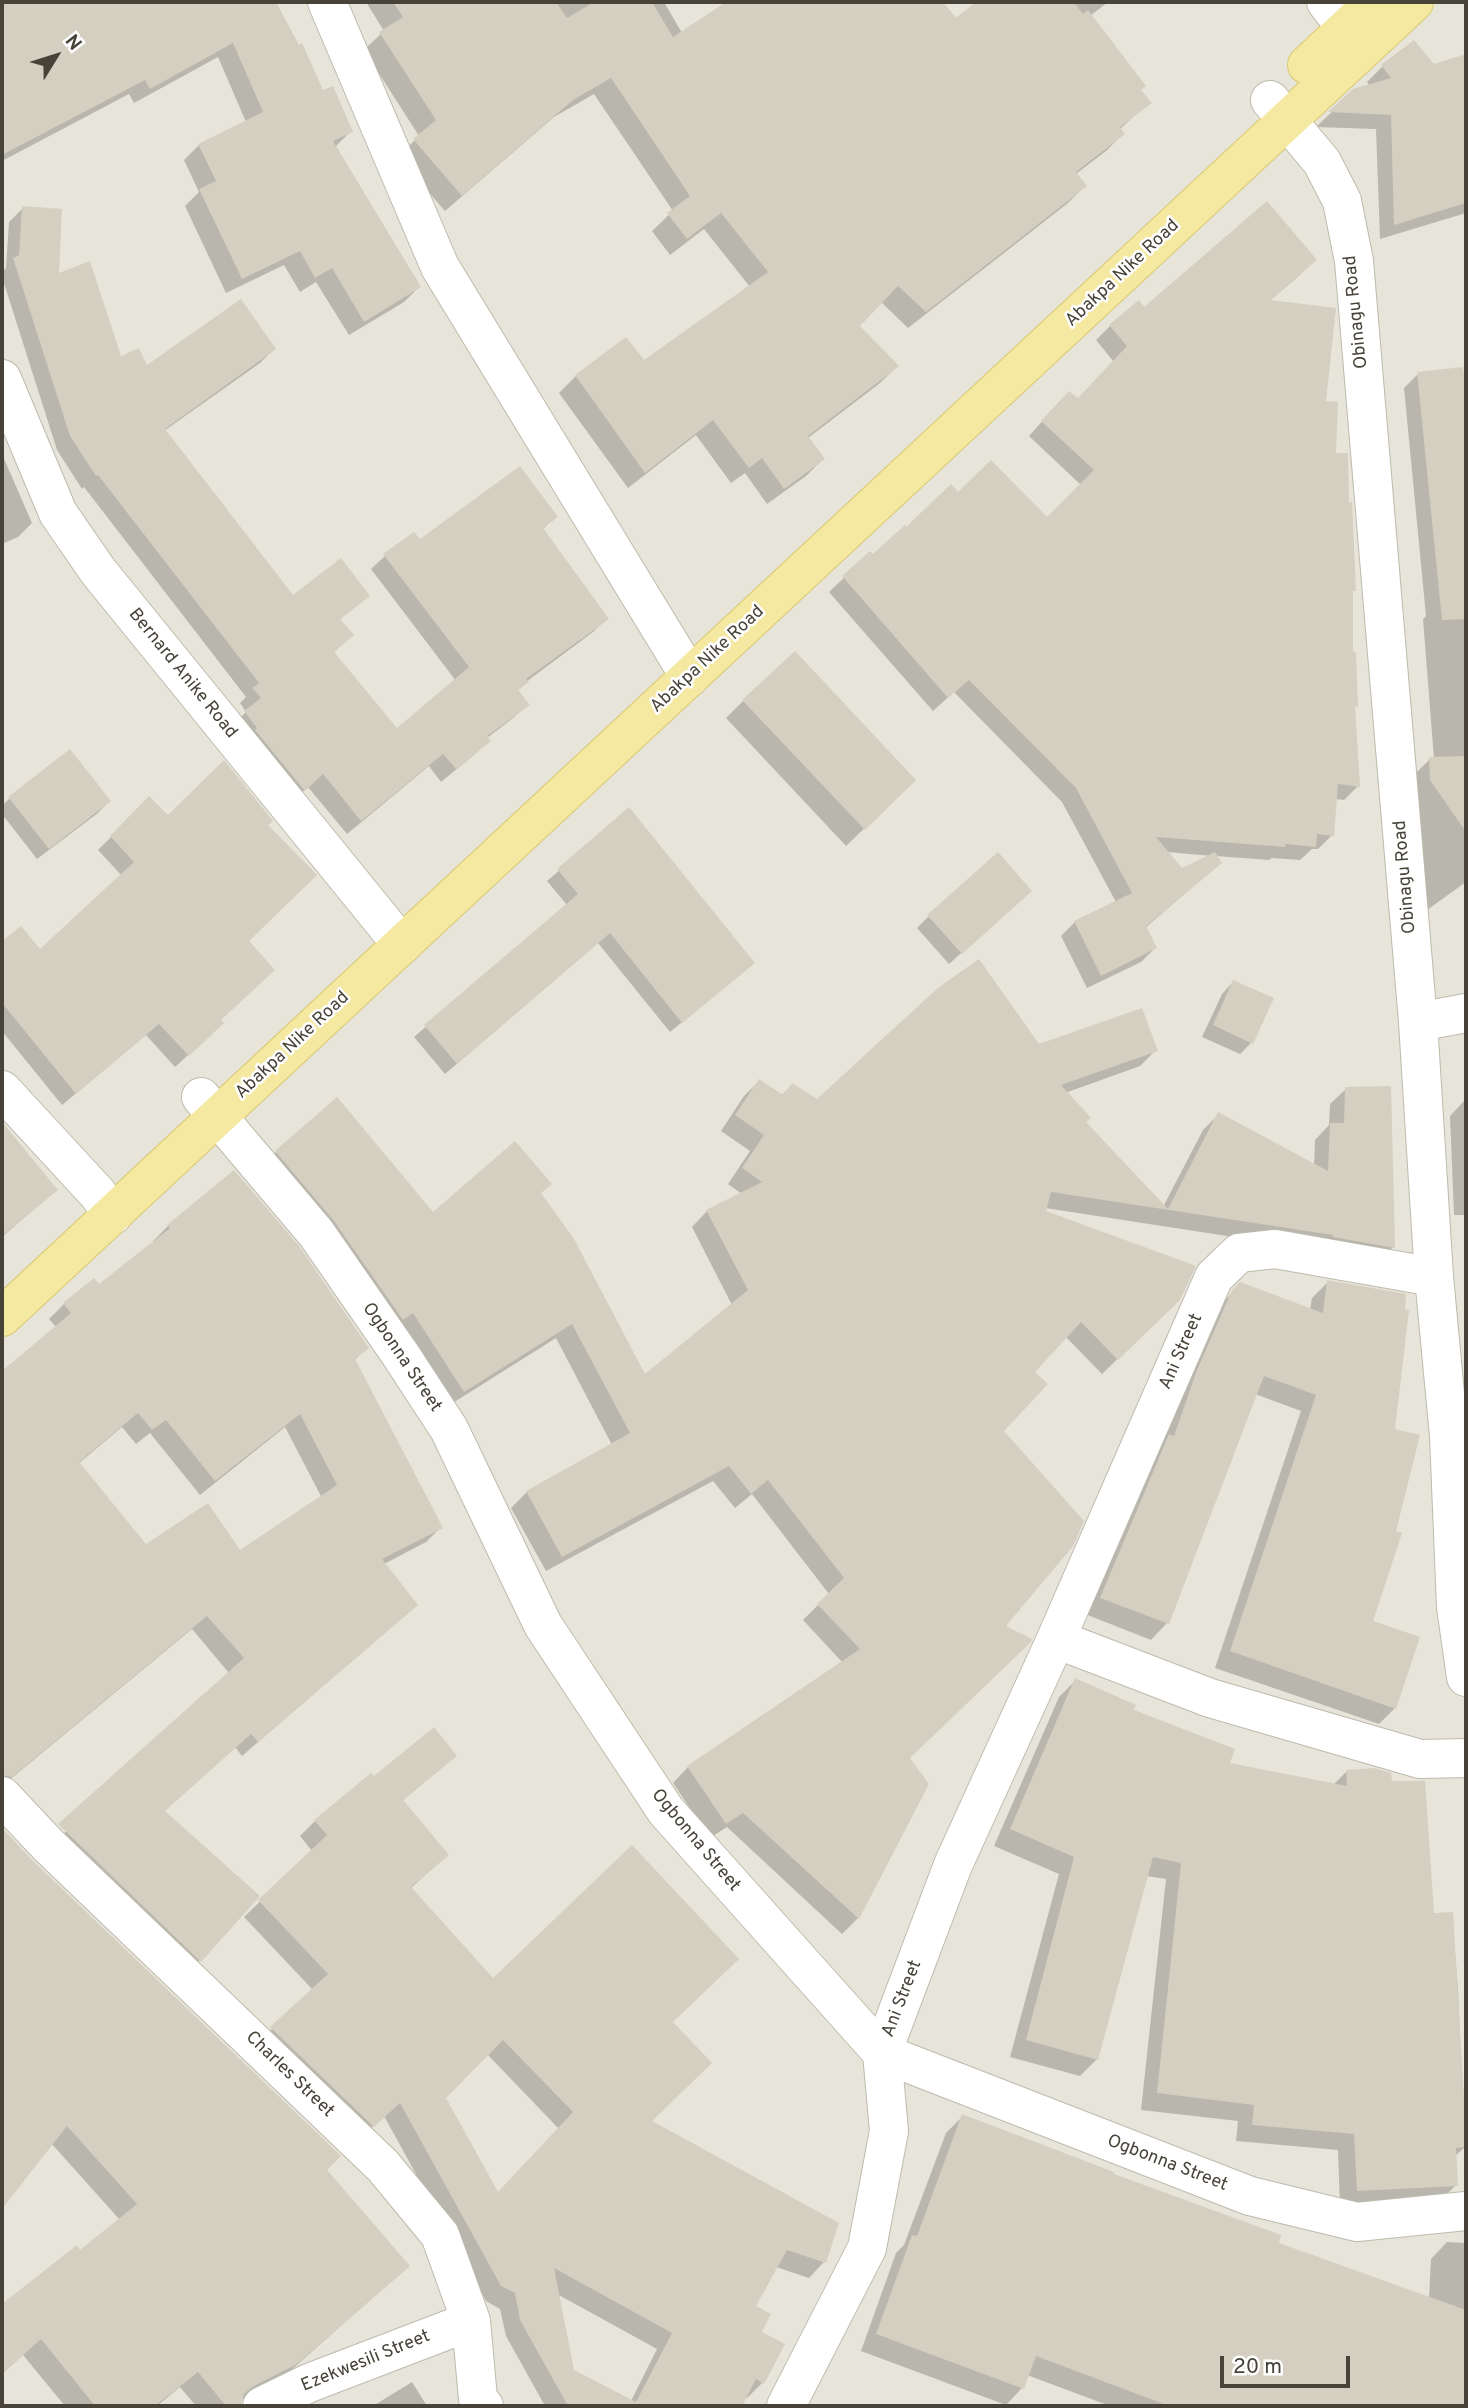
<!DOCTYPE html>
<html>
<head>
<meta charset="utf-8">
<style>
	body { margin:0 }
	#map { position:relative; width:1468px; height:2408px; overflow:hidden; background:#f4f2ea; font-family:Overpass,sans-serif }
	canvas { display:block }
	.frame { position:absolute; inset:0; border:4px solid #474339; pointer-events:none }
	.north { position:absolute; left:21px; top:21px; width:70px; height:70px; -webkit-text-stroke:5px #fff; paint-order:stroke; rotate:52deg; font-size:19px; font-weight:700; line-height:28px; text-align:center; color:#474339 }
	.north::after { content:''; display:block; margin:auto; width:24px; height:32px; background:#474339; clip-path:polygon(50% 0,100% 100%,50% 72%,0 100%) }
	.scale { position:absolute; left:1220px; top:2356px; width:130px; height:32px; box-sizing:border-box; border:4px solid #474339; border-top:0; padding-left:9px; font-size:21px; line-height:24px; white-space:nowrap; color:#474339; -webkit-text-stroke:5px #fff; paint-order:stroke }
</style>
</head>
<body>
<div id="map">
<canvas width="1468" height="2408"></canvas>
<div class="frame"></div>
<div class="north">N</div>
<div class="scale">20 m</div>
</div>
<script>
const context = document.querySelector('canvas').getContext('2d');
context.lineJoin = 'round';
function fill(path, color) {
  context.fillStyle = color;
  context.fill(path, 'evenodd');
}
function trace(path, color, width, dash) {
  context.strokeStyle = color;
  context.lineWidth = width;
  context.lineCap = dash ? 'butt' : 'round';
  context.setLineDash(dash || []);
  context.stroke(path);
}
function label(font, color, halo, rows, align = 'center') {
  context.font = font + ' Overpass,sans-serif';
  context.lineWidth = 5;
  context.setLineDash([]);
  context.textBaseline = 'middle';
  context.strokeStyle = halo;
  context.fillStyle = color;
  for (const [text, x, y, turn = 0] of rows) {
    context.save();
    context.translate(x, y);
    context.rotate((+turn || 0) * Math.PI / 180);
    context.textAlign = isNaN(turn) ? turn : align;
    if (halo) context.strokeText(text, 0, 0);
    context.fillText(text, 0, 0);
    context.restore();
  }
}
fill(new Path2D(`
	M2,2h1464v2404h-1464z`), '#e7e4d9');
fill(new Path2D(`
	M2,2h272l48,90 29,39 -16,16 84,140 -15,15 -55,33 -33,-53 -16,10 -16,-27 -58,28 -41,-87 14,-14 -15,-32 15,-15 47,-23 -28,-65 -84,46 -5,-9 -127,67z
	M366,2h298l18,31 47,-31h138l18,24 31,-24h25l14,18 24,-18h129l-18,14 59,86 -30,28 4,4 -17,17 -30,23 9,12 -17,17 -160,125 -27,-26 -23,24 39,40 -17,17 -72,55 15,21 -17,17 -39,28 -22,-31 -14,10 -35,-48 -68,53 -69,-95 17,-17 67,-13 107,-76 -46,-58 -34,26 -18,-24 21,-20 -79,-117 -40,23 -109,94 -47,-54 21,-21 -55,-86 20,-19z
	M1414,42l19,24 33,-10v157l-86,26 -4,-110 -60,-2 38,-36 16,-5 -3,-4 15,-15z
	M23,208l34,67 63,84 26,9 128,-19 -14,14 -96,68 128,166 75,-1 -28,24 13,15 -19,18 64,77 59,-49 -85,-112 14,-13 34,-14 136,-25 -13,13 65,88 -14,14 -67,50 -9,9 10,13 -14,14 -26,20 2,3 -14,13 -34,28 -12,-16 -82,68 -39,-47 -18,16 -59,-76 15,-15 -6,-9 6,-6 -162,-210 -2,2 -25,-39 -55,-173v-5l4,-4 3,-46z
	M1301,274l-33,28 56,101 11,52 19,135 -2,3v60l4,53 -3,3 5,77 -14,14 -9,-1 -3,36 -14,14h-6l-12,11 -28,-2 -3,2 -53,-4 4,7 -75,65 10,20 -14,14 -54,26 -26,-52 14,-14 41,-20 -54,-100 -108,-110 -21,19 -104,-119 41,-39 3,3 85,-62 89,26 34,-35 -52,-49 26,-29 23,-7 36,-38 -18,-22 14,-14 34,-17zM1167,852l45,4 -30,14z
	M1418,374l48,4v504l-39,28 -12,-136 15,-15h4l-11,-140 3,-3 -22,-228z
	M2,454l30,69 -14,14 -16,7z
	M743,701l154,96 -51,49 -120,-128z
	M10,798l99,3 -11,12 -61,46 -35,-45v-8z
	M149,799l19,19 98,7 -20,116 -27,80 -10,15 -34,31 -29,-32 -84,70 -60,-74v-87l19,-16 19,24 82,-76 -24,-26z
	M629,810l113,163 -72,59 -72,-89 -153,131 -31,-37 153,-132 -20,-24z
	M1018,902l-69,62 -32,-36 12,-12z
	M1233,982l18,61 -11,11 -38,-17 20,-43z
	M1039,1046l117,4 -16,16 -75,27 19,29 79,85 40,-77 16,-16 95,52 1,-26 14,-15 1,-21 16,-15 47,158 -15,16 -60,-13 -273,-42 -1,4 135,87 -77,75 -37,-38 -33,36 -30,59 1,196 -95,131 19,26 -69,134 -16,16 -115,-107 -17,11 -37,-55 15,-16 155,-104 -40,-43 26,-26 -77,-100 -17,14 -22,-27 -167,90 -35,-63 16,-16 85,-47 -56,-107 -108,68 -187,-239 15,-15 157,62 106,-20 106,182 87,-71 -40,-78 15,-16 35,-17 -14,-10 22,-33 -29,-20 23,-35 15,-15 22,15 11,-11 26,17z
	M1465,1100l1,115h-12l-4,-99z
	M2,1126l54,64 -54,47z
	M234,1172l133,175 -13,14 87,166 -15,15 -42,22 32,41 -174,151 -7,-9 -71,64 36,149 -15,15 -134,-129 178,-173 -37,-44 -190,157v-413l54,-46 -7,-8 15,-15 34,-18 56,-43 -1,-2 15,-15zM122,1427l14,17 14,-11 50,62 85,-68 37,71 -83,55 -93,-6 -68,-83z
	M1328,1282l65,148 -22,192 24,86 -16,16 -164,-56 86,-257 -46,-17 -88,229 -16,17 -66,-26 132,-306 24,-24 69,26 2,-12z
	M1075,1681l153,83 105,21 13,-13 87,143 19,-1 6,77 7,156 -11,10 2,28 -17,17 -99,5 -2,-57 -102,-9 2,-20 -97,-11 25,-231 -20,-3 -49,183 -17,17 -70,-19 49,-183 -65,-28 65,-149z
	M455,1756l-53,45 45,54 -37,34 83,91 178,43 -21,98 174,141 -15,16 -33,-11 -22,39 5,27 3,50 -15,15 -2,-1 -5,9h-195l-39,-70 -6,-27 -14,-8 -102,-185 -27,25 -101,-97 57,-54 -69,-73 68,-66 -12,-15 15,-15 56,-46 3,4zM487,2054l72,75 -62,66 -53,-98zM557,2294l100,55 -26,52 -58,-30z
	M33,1863l292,308 83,95 -129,115 -39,19 -1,6h-43l-16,-19 -23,19h-92l-42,-51 -21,19v-71l1,2 77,-53 40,-32 -69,-77 -49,60v-308z
	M963,2116l313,128 153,54 2,-39 16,-17 19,1v163h-356l-83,-31 -5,13 -16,17 -145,-54 35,-98 8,-8 42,-112z
	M412,2382l15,24h-54z`), '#0003');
fill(new Path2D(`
	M2,2h274l23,43 3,-2 21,47 10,-4 20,46 -20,9 88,146 -57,35 -32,-54 -17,10 -15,-27 -58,28 -43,-90 17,-8 -18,-37 65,-32 -30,-69 -83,46 -5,-9 -143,75z
	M393,2h163l11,16 27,-16h58l21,35 53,-35h217l13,16 20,-16h98l9,12 5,-4 58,76 -5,4 11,13 -32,24 5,7 -49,38 11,14 -161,126 -28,-26 -38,40 39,40 -91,70 17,23 -41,30 -22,-31 -13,10 -36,-48 -68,53 -70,-98 51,-38 18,23 124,-88 -47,-59 -34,26 -20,-26 23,-17 -79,-118 -38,22 -111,96 -49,-57 23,-19 -57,-88 24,-15z
	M1414,40l20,24 32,-10v149l-72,22 -3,-110 -63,-3 25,-23 38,-11 -10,-13z
	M1267,201l50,59 -47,40 66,8 -10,93 12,1 -2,51h12l1,49h3l4,89h-3v60l3,1 2,55 -3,-1 5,81 -22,-3 -4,52 -17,-2 -1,13 -31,-3v3l-129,-10 26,31 33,-16 7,11 -76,63 11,22 -56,28 -27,-55 58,-28 -56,-105 -107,-108 -21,18 -106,-122 28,-25 3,3 32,-29 1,2 45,-43 7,8 33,-32 56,57 47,-47 -53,-49 28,-30 9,7 49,-52 -18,-21 30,-25 5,7z
	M22,206l40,3 -3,64 31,-12 31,95 18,-8 8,17 94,-66 35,50 -111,80 128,166 48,-37 29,38 -30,23 14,16 -20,17 63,76 72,-61 -86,-113 31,-22 6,7 100,-73 38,51 -15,11 66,91 -83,60 3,3 -11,8 12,15 -43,31 4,5 -35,28 -13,-15 -82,67 -38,-47 -18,17 -50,-61 2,-2 -13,-17 17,-13 -9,-10 7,-5 -161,-208 -2,1 -26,-40 -57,-178 6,-3z
	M1463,367l3,28v224l-24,1 -25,-248z
	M795,651l121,129 -51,50 -123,-130z
	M70,749l41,52 -62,48 -41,-52z
	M1466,756v76l-36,-52 -1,-23z
	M224,760l49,61 -5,4 49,50 -68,66 26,29 -54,50 3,3 -35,33 -30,-32 -83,70 -74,-91v-62l19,-15 19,23 94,-87 -24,-26 39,-40 19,19z
	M629,807l126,156 -73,60 -72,-90 -153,131 -33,-39 154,-131 -21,-25z
	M998,852l34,39 -70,63 -35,-39z
	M979,959l60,85 103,-36 16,43 -97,34 30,33 -5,4 82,87 50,-97 110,59 2,-48h14l1,-36 46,-1 4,162 -62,-11v-2l-282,-43 -5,19 150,55 -16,34 -62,60 -37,-38 -46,50 13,12 -44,47 80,90 -11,25 -67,80 26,13 -1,3 -121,116 19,26 -70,135 -116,-106 -17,11 -39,-58 173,-117 -43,-45 27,-26 -76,-98 -17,14 -22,-28 -167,91 -36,-66 104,-58 -58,-109 -108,68 -51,-79 -10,7 -69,-99 -59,-70 62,-54 96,115 82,-71 37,43 -11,9 33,46 71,135 103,-84 -42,-80 56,-28 -20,-14 22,-33 -29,-20 24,-36 24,16 9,-12 25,16 122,-112z
	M1233,980l41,18 -21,46 -40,-19z
	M2,1122l56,68 -56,46z
	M234,1170l65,76 70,102 -14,11 88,169 -61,31 36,46 -160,137 -7,-8 -86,77 95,85 -59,66 -143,-138 186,-166 -37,-42 -195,161 -10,-2v-404l69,-58 -8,-10 31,-25 5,6 71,-56 -3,-3zM138,1413l14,17 14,-10 49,61 85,-67 37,71 -97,65 -32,-47 -62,41 -67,-82z
	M1327,1280l79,14 -1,15 4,1 -14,119 25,6 -24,96 6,2 -29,88 47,16 -24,72 -166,-58 86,-256 -52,-19 -95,248 -69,-26 69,-164 5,2 23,-66 35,-80 8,-8 83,31z
	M1075,1678l61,27 -2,5 101,39 -5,14 117,23 -1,-16 28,-2 17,5 1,8h33l9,132 19,-1 13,221v14l-10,1 2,38 -101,5 -3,-57 -102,-9 2,-20 -97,-12 24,-230 -28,-6 -55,203 -72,-20 48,-183 -64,-28z
	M434,1727l23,29 -54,44 46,55 -38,32 82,91 139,-133 107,114 -66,63 39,41 -60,58 187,102 -13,40 -39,-13 -31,56 15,8 -9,18 23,12 -21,40 -8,-5 -14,27h-174l-48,-86 -5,-27 -14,-7 -101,-183 -26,24 -104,-100 58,-53 -70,-74 69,-65 -13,-15 57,-47 3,3zM503,2040l70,72 -75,80 -52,-94zM554,2268l118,65 -36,69 -62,-32z
	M2,1828l31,33 308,295 -14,14 83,96 -113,98 -45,23 -8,7 -4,12h-14l-28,-34 -43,34h-60l-54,-67 -39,35v-70l75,-59 3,5 57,-46 -70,-78 -65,83z
	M962,2114l152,58v2l167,61 -2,8 187,67v96h-297l-133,-50 -12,33 -148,-55 36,-99 5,1z`), '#d4cfc0');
const minor = new Path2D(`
	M327,2l113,265 250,410
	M1326,2l20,26
	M2,379l56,134 40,58 304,374
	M1418,1022l48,-9
	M2,1090l96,104 15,21
	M201,1097l115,136 84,121 49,75 94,196 123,186 216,242 368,143 107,26 109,-11
	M1056,1639l154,59 210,61 46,-1
	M2,1796l46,49 335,321 57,69 31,86 7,78 6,7
	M262,2406l47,-23 162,-62
	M786,2406l81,-158 22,-117 -7,-78 71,-188 103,-226 158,-362 25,-24 36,-4 159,28`);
const tertiary = new Path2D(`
	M1270,100l52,62 20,39 12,60 64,761 16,255 15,159 7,171 10,70`);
const primary = new Path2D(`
	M1307,65l67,-63
	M2,1317l1412,-1315`);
trace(minor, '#bebbad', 40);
trace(tertiary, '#bebbad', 40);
trace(primary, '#dac972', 40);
trace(minor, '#fff', 38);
trace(tertiary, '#fff', 38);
trace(primary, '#f5e9a1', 38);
label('18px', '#474339', '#fff', [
	["Abakpa Nike Road",1123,274,-43],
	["Obinagu Road",1357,312,-96],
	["Abakpa Nike Road",708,660,-43],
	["Bernard Anike Road",182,674,51],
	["Obinagu Road",1406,877,-95],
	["Abakpa Nike Road",293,1046,-43],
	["Ani Street",1182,1352,-66],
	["Ogbonna Street",401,1358,56],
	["Ogbonna Street",695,1841,50],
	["Ani Street",903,1999,-69],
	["Charles Street",289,2075,44],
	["Ogbonna Street",1167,2164,21],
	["Ezekwesili Street",366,2362,-22]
]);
</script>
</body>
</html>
